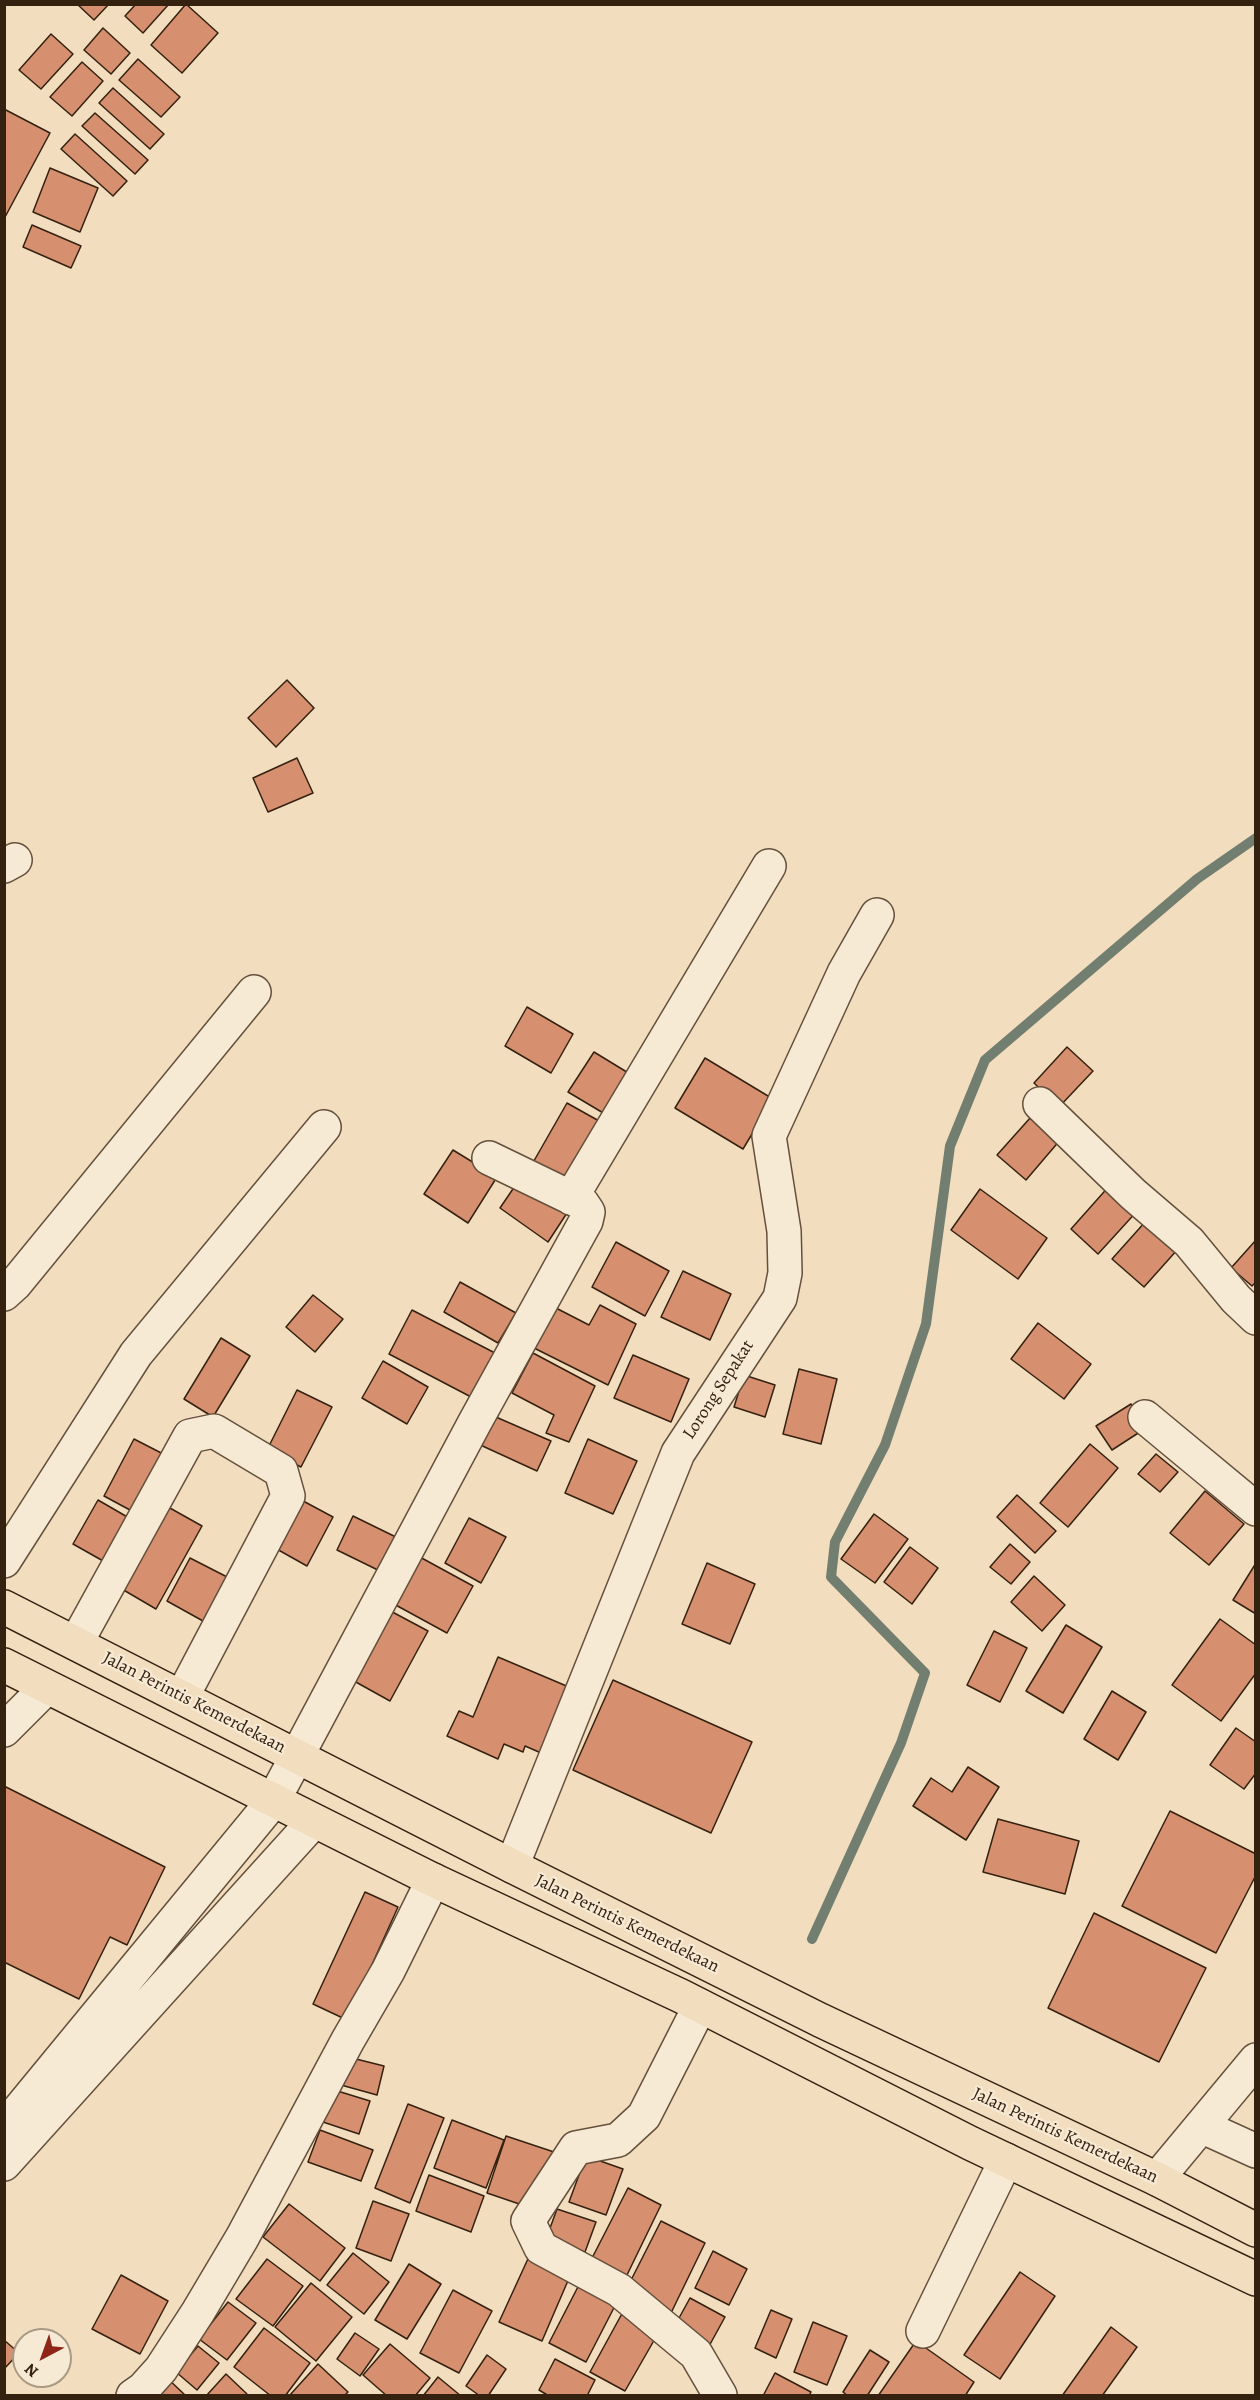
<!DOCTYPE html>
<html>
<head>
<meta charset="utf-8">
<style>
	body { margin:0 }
	#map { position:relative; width:1260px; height:2400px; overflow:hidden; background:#f2debe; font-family:Alegreya,serif }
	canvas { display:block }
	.frame { position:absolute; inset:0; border:6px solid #342110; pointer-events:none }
	.north { position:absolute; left:12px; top:2328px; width:60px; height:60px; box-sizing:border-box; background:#f7ead5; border:2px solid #a99a86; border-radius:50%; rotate:221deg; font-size:16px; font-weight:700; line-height:24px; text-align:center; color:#342110 }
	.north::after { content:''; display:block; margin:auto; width:21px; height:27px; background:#8f2418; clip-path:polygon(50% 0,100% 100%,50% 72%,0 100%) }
</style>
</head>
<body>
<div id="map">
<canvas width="1260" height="2400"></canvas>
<div class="frame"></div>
<div class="north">N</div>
</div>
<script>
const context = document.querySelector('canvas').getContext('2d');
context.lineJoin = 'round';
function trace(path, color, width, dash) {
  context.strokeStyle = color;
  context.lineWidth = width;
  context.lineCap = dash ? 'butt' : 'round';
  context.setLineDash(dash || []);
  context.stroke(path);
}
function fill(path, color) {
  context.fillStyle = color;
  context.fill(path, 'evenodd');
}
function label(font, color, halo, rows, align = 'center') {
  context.font = font + ' Alegreya,serif';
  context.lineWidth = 4.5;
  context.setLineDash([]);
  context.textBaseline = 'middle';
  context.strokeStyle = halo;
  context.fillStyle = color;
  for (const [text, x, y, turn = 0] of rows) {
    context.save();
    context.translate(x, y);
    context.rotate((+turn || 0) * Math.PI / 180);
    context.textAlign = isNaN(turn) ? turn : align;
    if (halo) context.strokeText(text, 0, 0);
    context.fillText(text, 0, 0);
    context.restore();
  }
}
trace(new Path2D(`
	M812,1939l89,-196 24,-70 -94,-96 4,-35 50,-97 41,-121 24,-178 35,-86 212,-181 59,-41`), '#727e6f', 10);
const building = new Path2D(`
	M77,4h32l-15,16z
	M136,4h33l-26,29 -18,-17z
	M186,4l32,29 -36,40 -31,-28z
	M103,28l27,25 -19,21 -27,-24z
	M51,34l22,20 -32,35 -22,-19z
	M138,59l42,38 -19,20 -42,-37z
	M82,62l21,19 -31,35 -22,-19z
	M113,88l51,46 -14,15 -51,-46z
	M4,109l46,24 -46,86z
	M95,113l53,47 -13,14 -53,-48z
	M75,134l52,47 -14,15 -52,-47z
	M50,168l48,20 -18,44 -47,-20z
	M32,225l49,21 -10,22 -48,-21z
	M287,680l27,28 -38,39 -28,-29z
	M297,758l16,35 -45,19 -15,-34z
	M527,1007l46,27 -22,39 -46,-27z
	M1067,1047l26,24 -34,36 -25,-24z
	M594,1052l41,25 -25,40 -42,-25z
	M705,1058l68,41 -30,50 -68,-41z
	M567,1103l41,23 -37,63 -40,-23z
	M1039,1108l28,24 -41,48 -29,-25z
	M453,1150l44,27 -29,46 -44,-29z
	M519,1180l48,33 -19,29 -48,-34z
	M1111,1184l28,25 -41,45 -27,-25z
	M980,1189l67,49 -29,41 -67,-49z
	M1154,1212l32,28 -42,47 -32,-28z
	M1256,1240v42l-4,4 -21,-18z
	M616,1242l53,29 -24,45 -53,-29z
	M683,1271l48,23 -21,46 -49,-23z
	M460,1282l56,31 -18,30 -54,-31z
	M313,1295l30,24 -28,33 -29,-25z
	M600,1305l36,19 -28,61 -74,-37 20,-41 35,18z
	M412,1310l83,43 -22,45 -84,-44z
	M1038,1323l53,41 -27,35 -53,-40z
	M221,1338l29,18 -37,61 -29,-18z
	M533,1353l62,33 -26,56 -23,-9 8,-18 -42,-22z
	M633,1355l56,24 -18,43 -57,-24z
	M383,1361l45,26 -21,37 -45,-26z
	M799,1369l38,10 -16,65 -38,-10z
	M744,1375l31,10 -10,32 -31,-10z
	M297,1390l35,17 -31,60 -34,-17z
	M1131,1404l15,24 -34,22 -16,-24z
	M489,1414l62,27 -14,30 -61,-28z
	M134,1439l37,19 -30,58 -37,-20z
	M588,1439l49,22 -24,53 -48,-21z
	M1090,1444l28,24 -50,59 -28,-24z
	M1156,1454l22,18 -18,20 -22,-18z
	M1205,1491l39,33 -35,41 -39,-32z
	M292,1495l41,22 -26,49 -41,-23z
	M1017,1495l39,36 -21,22 -38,-36z
	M98,1500l38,22 -24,44 -39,-22z
	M161,1503l41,23 -46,83 -41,-24z
	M874,1514l34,25 -33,44 -34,-24z
	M353,1516l49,24 -16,34 -49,-24z
	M469,1518l37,19 -25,46 -36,-20z
	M1010,1544l20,18 -19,22 -21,-17z
	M910,1547l28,21 -26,36 -28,-22z
	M418,1556l55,30 -26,47 -55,-30z
	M190,1558l45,23 -23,45 -45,-25z
	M707,1563l48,21 -25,60 -48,-20z
	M1256,1563v51l-23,-14z
	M1034,1576l31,29 -23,26 -31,-29z
	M383,1607l45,24 -38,70 -45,-25z
	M1220,1619l36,26v28l-35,48 -49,-36z
	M1066,1625l36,22 -39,66 -37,-22z
	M994,1631l33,17 -27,54 -33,-17z
	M498,1657l78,33 -28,66 -23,-10 -2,6 -19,-8 -6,15 -51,-23 12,-25 14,6z
	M613,1680l139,62 -41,91 -138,-63z
	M1112,1691l34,21 -28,48 -34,-21z
	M1236,1728l20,14v31l-12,16 -34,-24z
	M968,1767l31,20 -33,53 -53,-34 18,-28 21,14z
	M4,1786l161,81 -38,78 -17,-8 -31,62 -75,-37z
	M1170,1811l86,43v21l-40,78 -94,-47z
	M998,1819l81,22 -14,53 -82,-22z
	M365,1892l33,15 -51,113 -34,-16z
	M1094,1913l112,55 -47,94 -111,-54z
	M348,2057l36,9 -7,29 -36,-10z
	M331,2089l39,12 -11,33 -39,-13z
	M408,2104l36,14 -34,85 -35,-15z
	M452,2120l52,20 -18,48 -52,-20z
	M320,2130l53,20 -12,31 -53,-19z
	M506,2136l48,16 -20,57 -47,-16z
	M586,2156l37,13 -17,46 -37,-13z
	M429,2175l55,21 -13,36 -55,-21z
	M628,2188l33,17 -35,72 -35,-17z
	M373,2201l36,13 -18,47 -35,-13z
	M289,2204l56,44 -25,33 -57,-44z
	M557,2209l39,13 -11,30 -39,-13z
	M661,2221l44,22 -34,70 -45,-23z
	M532,2250l41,19 -31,72 -43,-19z
	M713,2251l34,18 -18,36 -34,-17z
	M353,2253l36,29 -25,32 -37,-29z
	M267,2259l36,27 -30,40 -37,-27z
	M409,2264l32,20 -34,55 -32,-19z
	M1020,2272l35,24 -55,83 -36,-24z
	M121,2275l47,26 -28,53 -48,-25z
	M582,2279l37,19 -33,64 -37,-19z
	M311,2283l41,34 -36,44 -41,-34z
	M453,2290l39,21 -33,62 -39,-20z
	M690,2298l35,19 -17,31 -35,-19z
	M228,2302l28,21 -29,37 -28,-21z
	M624,2310l36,20 -35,61 -35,-19z
	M771,2310l21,9 -16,39 -21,-10z
	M813,2322l34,14 -20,49 -33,-13z
	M1111,2327l26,20 -35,49h-40z
	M264,2328l46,35 -25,33h-14l-37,-29z
	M355,2333l24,16 -19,27 -23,-17z
	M4,2340l15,13 -15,16z
	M916,2341l58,41 -9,14h-87z
	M390,2344l40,34 -15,18h-28l-24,-21z
	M198,2346l21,17 -22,27 -21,-18z
	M870,2350l19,12 -22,34h-19l-5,-4z
	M487,2355l19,14 -18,27h-8l-14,-10z
	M555,2359l40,21 -8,16h-38l-10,-6z
	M318,2364l30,28 -4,4h-55z
	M775,2373l36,19 -2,4h-46z
	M226,2374l21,20 -1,2h-40z
	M164,2375l22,21h-41z
	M438,2377l23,19h-38z`);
fill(building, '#d68f6f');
trace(building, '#342110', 1.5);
const minor = new Path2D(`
	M4,866l11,-6
	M1040,1104l93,90 56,48 47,57 20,19
	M571,1198l198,-332
	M4,1294l11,-10 239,-292
	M1145,1417l111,92
	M4,1561l132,-207 188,-227
	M76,1643l114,-207 24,-5 67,40 7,25 -106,201
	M4,1730l42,-42
	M512,1866l166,-413 102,-155 5,-25 -1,-42 -15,-95 75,-163 33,-58
	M700,2006l-56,110 -26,24 -42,8 -48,73 13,27 78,42 77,64 24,41
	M1201,2126l55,25
	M4,2128l269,-327 202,-379 111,-201 2,-9 -6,-9 -93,-45
	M4,2164l310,-343
	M1157,2179l99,-119
	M923,2331l83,-171
	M133,2396l10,-7 18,-20 37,-57 44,-74 106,-198 40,-69 45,-91`);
const highway = new Path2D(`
	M4,1607l508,259 308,154 337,159 99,51
	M4,1665l429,215 248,116 289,147 286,136`);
trace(minor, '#64503c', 36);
trace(highway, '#342110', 36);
trace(minor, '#f7ead5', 33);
trace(highway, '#f2debe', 33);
label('18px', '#342110', '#f7ead5', [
	["Lorong Sepakat",719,1390,-57],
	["Jalan Perintis Kemerdekaan",194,1703,27],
	["Jalan Perintis Kemerdekaan",627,1924,26],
	["Jalan Perintis Kemerdekaan",1065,2136,25]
]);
</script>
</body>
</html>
